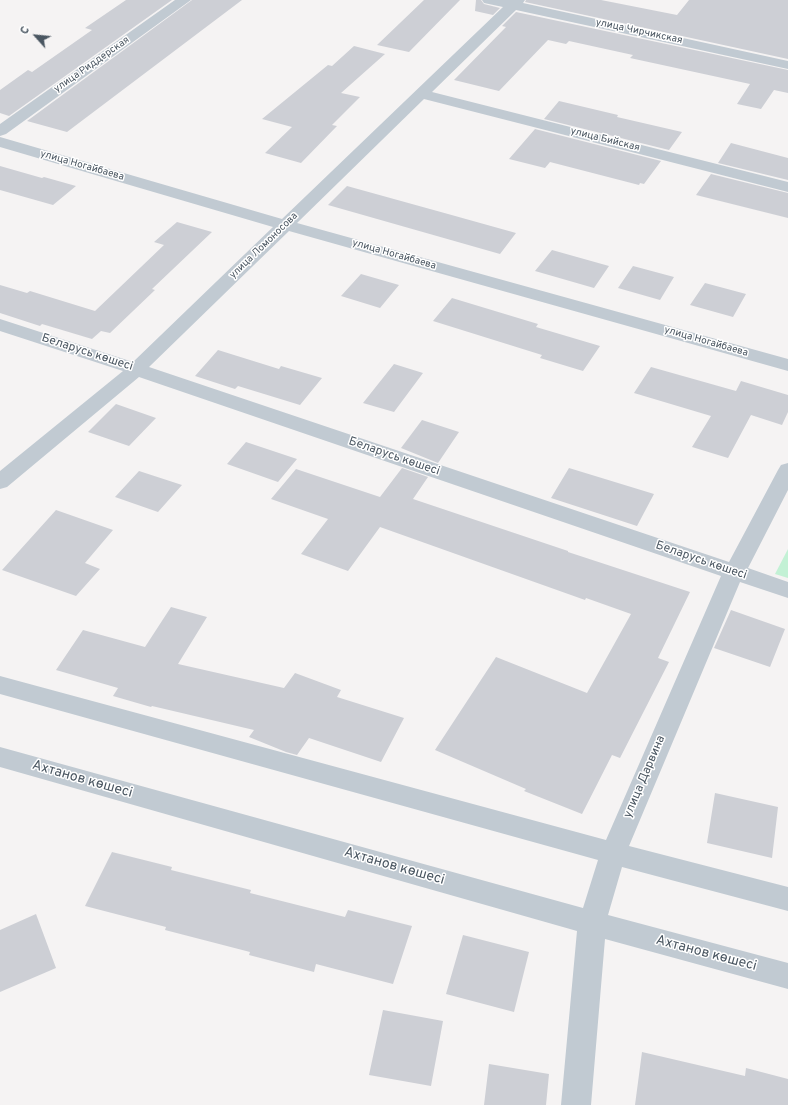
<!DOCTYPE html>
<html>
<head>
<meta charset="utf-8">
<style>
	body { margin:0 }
	#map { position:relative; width:788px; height:1105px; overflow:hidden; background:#f5f3f3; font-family:Overpass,sans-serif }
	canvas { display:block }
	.north { position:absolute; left:16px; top:16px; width:40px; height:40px; -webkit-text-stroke:3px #fff; paint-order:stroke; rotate:297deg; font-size:11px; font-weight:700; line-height:16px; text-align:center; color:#4a5661 }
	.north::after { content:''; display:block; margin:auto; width:14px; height:18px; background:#4a5661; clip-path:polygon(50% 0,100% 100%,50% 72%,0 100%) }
</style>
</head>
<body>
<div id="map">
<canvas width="788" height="1105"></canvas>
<div class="north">С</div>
</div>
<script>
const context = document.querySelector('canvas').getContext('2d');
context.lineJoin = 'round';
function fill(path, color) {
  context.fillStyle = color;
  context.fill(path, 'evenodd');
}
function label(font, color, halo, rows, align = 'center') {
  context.font = font + ' Overpass,sans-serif';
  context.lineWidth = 3;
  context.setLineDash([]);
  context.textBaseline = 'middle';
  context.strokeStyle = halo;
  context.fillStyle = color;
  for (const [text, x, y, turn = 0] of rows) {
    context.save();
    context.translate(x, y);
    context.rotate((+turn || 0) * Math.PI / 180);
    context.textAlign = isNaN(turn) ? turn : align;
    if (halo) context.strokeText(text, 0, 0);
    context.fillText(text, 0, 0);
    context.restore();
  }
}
fill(new Path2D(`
	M788,549v29l-13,-4z`), '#c3f1d5');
fill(new Path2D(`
	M126,0h46l-163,116 -9,-3v-23l28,-20 4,2 60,-42 -7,-2z
	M192,0h50l-175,132 -40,-11z
	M424,0h36l-51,52 -32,-7z
	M476,0h5l3,4 16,4 -7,7 -18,-4z
	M526,0h75l76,15 12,-15h99v59l-263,-57z
	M516,12l272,58v23l-14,-3 -13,19 -24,-5 13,-20 -120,-26 3,-3 -64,-14 -3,3 -18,-4 -49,51 -45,-11 52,-53 -4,-1z
	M354,46l31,8 -44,39 19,4 -28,28 5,1 -36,37 -36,-10 27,-26 -30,-8 66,-54 4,1z
	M559,101l59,14 -1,2 65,15 -13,18 -125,-31z
	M535,129l126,32 -17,23 -4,-1 -1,2 -89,-23 -5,6 -36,-9z
	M731,143l57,15v22l-70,-17z
	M0,166l42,12 2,-1 32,9 -23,19 -53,-15z
	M711,174l77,19v25l-92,-23z
	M347,186l101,28 68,19 -16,21 -172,-49z
	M177,222l35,10 -60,57 3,1 -45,43 -9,-2 -9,8 -50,-15 -2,2 -40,-13v-28l27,8 3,-2 65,20 69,-66 -10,-3z
	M552,250l57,16 -15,22 -59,-17z
	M633,266l41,11 -14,23 -42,-12z
	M361,274l38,11 -19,23 -39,-12z
	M705,283l41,11 -13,23 -43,-12z
	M452,298l86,26 -2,3 64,19 -17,25 -43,-13 2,-3 -109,-34z
	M218,350l61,19 2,-3 41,12 -22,27 -62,-19 -3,3 -40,-13z
	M394,364l29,9 -29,39 -31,-9z
	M651,367l85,24 5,-10 47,14v17l-6,13 -31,-10 -23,43 -36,-11 19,-31 -77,-23z
	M116,404l40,14 -27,28 -41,-14z
	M422,420l37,12 -21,31 -37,-15z
	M246,442l51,17 -19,23 -51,-18z
	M402,468l26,9 -15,22 155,52v1l122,40 -32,66 11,4 -49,96 -8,-3 -30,59 -58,-23 2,-2 -91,-39 61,-93 91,36 44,-79 -45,-16 -1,2 -205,-73 -32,44 -47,-17 27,-35 -57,-20 25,-30 84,28z
	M569,468l85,26 -17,32 -86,-28z
	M139,471l43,14 -24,27 -43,-15z
	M56,510l57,20 -28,33 15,6 -24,27 -74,-26z
	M171,607l36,10 -29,47 106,24 11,-15 46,17 -4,7 67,21 -23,44 -72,-24 -12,17 -11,-3 -37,-15 5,-7 -102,-24 -1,1 -38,-11 5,-8 -62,-18 27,-40 62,17z
	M731,610l54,19 -15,38 -56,-19z
	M715,793l63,14 -6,51 -65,-15z
	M112,852l60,15 -1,3 80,20 -1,3 95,24 3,-7 64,16 -19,58 -77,-20 -2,8 -65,-17 1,-3 -85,-22 1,-3 -81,-21z
	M36,914l20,54 -56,24v-62z
	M463,935l66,17 -15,60 -68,-18z
	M383,1010l60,11 -12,65 -62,-11z
	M642,1052l103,24 1,-8 42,11v26h-153z
	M489,1064l60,10 -3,31h-62z`), '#cdcfd5');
fill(new Path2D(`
	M175,0h16l-185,134 -6,2v-12z
	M482,0h43l-2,3 265,58v8l-272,-59 -84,82 356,90v10l-364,-93 -127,124 491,136v12l-499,-140 -140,136 580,195 49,-92 3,-5 7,-2v27l-40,78 40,14v16l-48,-16 -111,264 159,41v24l-166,-44 -14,48 180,48v26l-183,-50 -14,166h-30l16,-174 -577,-164v-20l583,161 15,-48 -598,-166v-18l606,164 115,-264 -582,-199 -132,110 -7,2v-18l123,-100 -123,-40v-12l133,43 140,-135 -273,-80v-10l282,82 221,-212 -19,-4z`), '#c1cad2');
label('10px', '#4a5661', '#fff', [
	["улица Чирчикская",639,32,12],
	["улица Риддерская",92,65,-35],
	["улица Бийская",605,140,14],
	["улица Ногайбаева",82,166,16],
	["улица Ломоносова",264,246,-44],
	["улица Ногайбаева",394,255,16],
	["улица Ногайбаева",706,342,16]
]);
label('12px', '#4a5661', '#fff', [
	["Беларусь көшесі",87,353,18],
	["Беларусь көшесі",394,457,19],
	["Беларусь көшесі",701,561,19],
	["улица Дарвина",645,777,-67]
]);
label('14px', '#4a5661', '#fff', [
	["Ахтанов көшесі",82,780,16],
	["Ахтанов көшесі",394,867,16],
	["Ахтанов көшесі",706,954,15]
]);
</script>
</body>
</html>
